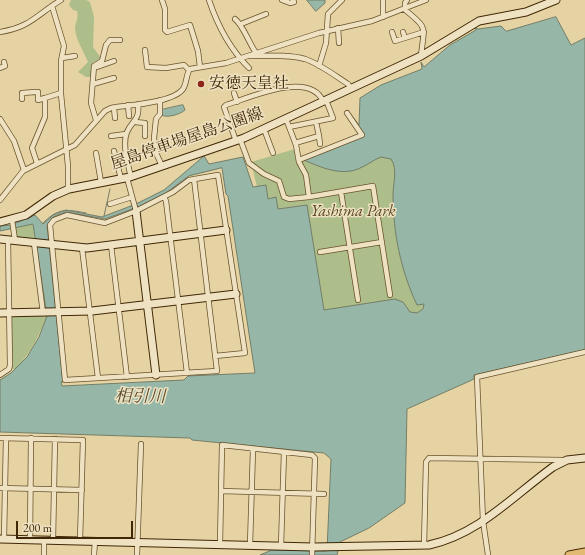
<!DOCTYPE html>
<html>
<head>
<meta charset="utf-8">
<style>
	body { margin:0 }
	#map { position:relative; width:585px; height:555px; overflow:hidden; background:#e5d3a3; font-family:"EB Garamond",serif }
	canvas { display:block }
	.scale { position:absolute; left:16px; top:521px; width:117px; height:18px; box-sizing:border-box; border:2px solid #402705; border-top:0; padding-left:5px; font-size:12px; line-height:14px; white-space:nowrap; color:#402705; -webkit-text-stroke:3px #eee2c3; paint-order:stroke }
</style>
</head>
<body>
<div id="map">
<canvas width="585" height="555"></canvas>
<div class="scale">200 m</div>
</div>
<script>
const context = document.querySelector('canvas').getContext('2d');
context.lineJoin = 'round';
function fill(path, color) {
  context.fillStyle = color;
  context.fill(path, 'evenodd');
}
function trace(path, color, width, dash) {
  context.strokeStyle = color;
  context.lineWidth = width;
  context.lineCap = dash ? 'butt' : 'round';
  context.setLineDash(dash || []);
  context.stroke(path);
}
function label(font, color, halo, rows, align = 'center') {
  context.font = font + ' "EB Garamond","Noto Serif JP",serif';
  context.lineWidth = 3;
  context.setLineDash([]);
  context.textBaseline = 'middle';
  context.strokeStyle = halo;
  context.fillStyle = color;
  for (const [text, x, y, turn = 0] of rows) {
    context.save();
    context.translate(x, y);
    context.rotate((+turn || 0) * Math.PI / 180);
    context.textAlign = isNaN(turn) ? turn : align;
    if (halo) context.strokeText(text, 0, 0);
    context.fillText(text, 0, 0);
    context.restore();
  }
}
fill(new Path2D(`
	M71,0h15l4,2 4,15 -1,30 8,11 -8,5 -1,14h-6l-8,-5 10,-10c-4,-10 -12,-22 -13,-33 0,-6 4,-11 2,-18l-4,-1 -4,-5z
	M295,149l5,11 76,-7 20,6 28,144 -2,8 -6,4 -92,-4 -18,-106 -28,4 -10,-10 -2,-14 -9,2 -6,-25z
	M33,224l2,16 -19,-2v-10z
	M47,315c-8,21 -16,38 -32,54h-4l-1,-51 2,-2z`), '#aebe8a');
const water = new Path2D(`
	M307,0h18v3l-9,8z
	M556,17l15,28 14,-7v312l-111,25v4l-2,1 -65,29 -2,94 -36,25 -29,14 -3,13h-77l12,-5 55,1 4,-92 -7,-6 -132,-13 -2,-2 -190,-6v-52l11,-7 16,-16 12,-20 8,-21 -14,-92 -33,7v-5l11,-1 24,-10 8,9 10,-9 13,-5 36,7 34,-13 28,-14 40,-34 5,8 34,-7 10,30 13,-2 2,14 8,-2 2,12 29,-4 17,105 71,-11 8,3 7,10 7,1 6,-4 1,-5 -7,1c-16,-34 -24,-72 -24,-110 0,-11 5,-26 -2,-36l-10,-2c-8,3 -15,9 -23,12 -18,7 -38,-2 -54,-9l59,-24 -14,-24 10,13 1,-27 21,-13 41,-16 -1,-7 3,5 26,-22 26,-15 -1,-3 3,2 23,-3 5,5zM222,168l4,26 2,2 27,177 -67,3 -4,4 -122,6 -1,-4h2l-16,-157 6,-8 13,-5 39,7 33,-12 28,-14 23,-17z
	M183,105l2,5c-6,5 -18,8 -24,5v-5z`);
fill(water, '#96b7a8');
trace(water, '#747d67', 1);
trace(new Path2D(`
	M104,216l6,-27
	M42,224c16,-16 23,-15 44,-11`), '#747d67', 1);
const street = new Path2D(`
	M162,0l3,9v21l2,2 23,-7 8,26 2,16
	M209,0c8,24 22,50 40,68
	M282,0l8,3 4,-1 -1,-2
	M383,0v17
	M404,9c25,20 20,17 17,47
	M405,9v-6l2,-3
	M235,19c8,6 14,24 21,34
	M241,24l25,-10
	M338,28l1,15
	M0,32c31,-5 36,-17 61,-32
	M392,32l3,9 29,-9
	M403,32l2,6
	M145,50l2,17 19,1 18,-3 5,5
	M249,56c18,0 38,-2 56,3 15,5 29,16 43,25l3,5
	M62,58l13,-2
	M319,66l7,-23 2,-29 14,-14
	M97,67l17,-6
	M0,68l5,-2 -1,-4
	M93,84l21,-6
	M234,93l3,9
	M61,94l7,72v23
	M22,99v-6l13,-1h3v8l7,-2
	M160,100v14l-4,5 -2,19 2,15 6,13
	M128,105l1,11
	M114,108l1,10
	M0,119l14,22 10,29
	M286,119l10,26 3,17 7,13 3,22 64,-11 17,109
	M96,120l-5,-17 3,-37 8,-5 4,-16 4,-5h10
	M135,122l10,1v13
	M289,127l44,-9 -7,-18
	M264,129l9,24
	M111,136l15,-2
	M319,136l1,8
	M240,139l9,24 15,11 15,7 5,16 5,2 20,-2
	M236,141l-12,-34 2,-2c23,-7 83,-35 97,-4
	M295,143l24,-7 -3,-14
	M114,151l7,28
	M96,153l5,29
	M299,160l63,-25 -15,-22
	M37,163l-5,-15 13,-31v-19l16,-5v-32l3,-15 -12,-40
	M131,177c-3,-12 -9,-33 -4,-45 5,-12 13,-11 11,-28
	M127,178l9,33
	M194,179l23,192 -152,9 -15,-155 4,-5 13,-5 38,8 31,-12 37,-19 16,-12 29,-5 27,178 -30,3
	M341,192l17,108
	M164,197l2,4 21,172
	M0,200l23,-29 52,-26 30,-34 6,-3c17,-3 62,-5 72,-19 4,-6 3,-15 7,-20l36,-6 93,-30 53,-12 54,-21
	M110,204l22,-7
	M12,220l3,20
	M34,243l9,70
	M111,245l16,132
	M82,248l16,130
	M320,252l62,-10
	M0,375l9,-6 1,-4 -2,-125
	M0,438l83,2 -3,100
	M0,488l82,2
	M221,491l103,3
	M4,539l2,-101
	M30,540l1,-102
	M53,540l2,-101
	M220,544l2,-99 90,10 3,3 -3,97
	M250,545l3,-96
	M281,546l3,-94
	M424,546l2,-84 3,-4 134,2
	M44,555v-15
	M94,555l1,-14
	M137,555l4,-111
	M488,555l-5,-34 -6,-144 108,-25`);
const secondary = new Path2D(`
	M136,211l20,164
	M0,222l26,-7 27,-19 16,-7 61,-12 114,-39 177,-82 58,-35 47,-9 30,-12
	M0,239l87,9 139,-18
	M0,313l92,-2 144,-17
	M0,539l313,8 116,-2c50,-11 84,-49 124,-78l14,-7 18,-2`);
const primary = new Path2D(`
	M569,555l16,-3`);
trace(street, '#69522c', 6);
trace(secondary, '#402705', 9);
trace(primary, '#402705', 9);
trace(street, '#eee2c3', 4.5);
trace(secondary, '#eee2c3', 7);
trace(primary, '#e2ba72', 7);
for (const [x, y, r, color] of [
	[201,84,4,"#8f2418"]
]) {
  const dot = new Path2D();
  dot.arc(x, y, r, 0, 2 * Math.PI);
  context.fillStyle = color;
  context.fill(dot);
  trace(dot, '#eee2c3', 1.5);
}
label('16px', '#402705', '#eee2c3', [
	["安徳天皇社",209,84]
], 'left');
label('16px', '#402705', '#eee2c3', [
	["屋島停車場屋島公園線",187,139,-19]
]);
label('italic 16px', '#564520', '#eee2c3', [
	["Yashima Park",353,212]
]);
label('italic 17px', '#564b2e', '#eee2c3', [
	["相引川",140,397,1]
]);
</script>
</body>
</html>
